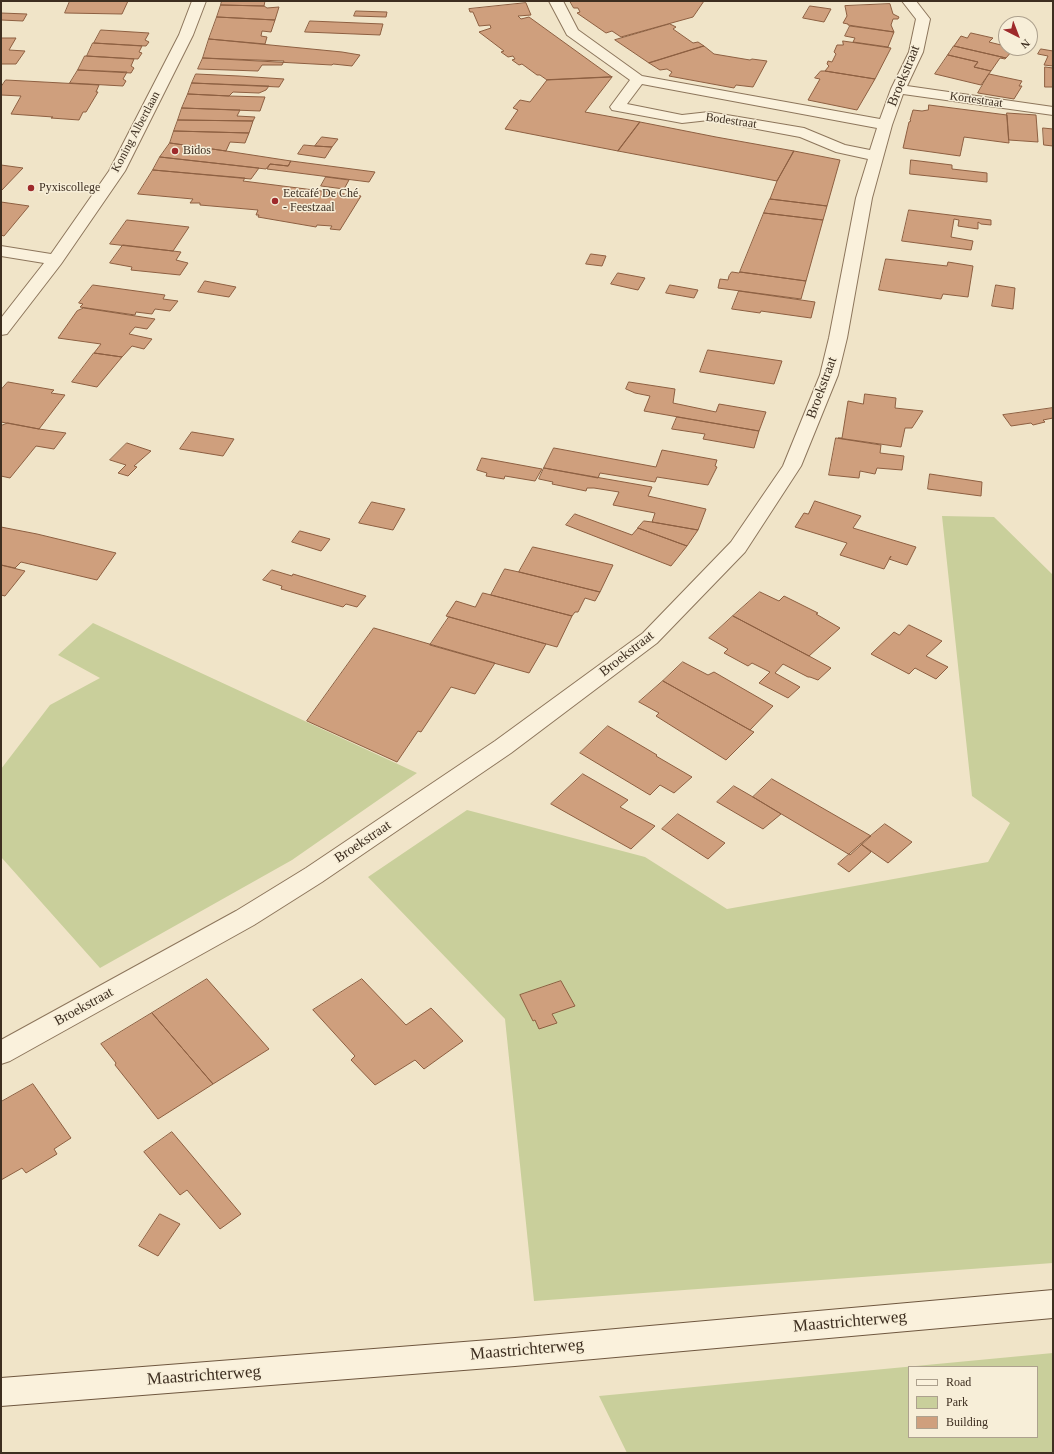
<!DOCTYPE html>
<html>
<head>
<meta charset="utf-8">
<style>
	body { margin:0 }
	#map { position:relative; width:1054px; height:1454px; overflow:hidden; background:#f0e4c8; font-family:"Times New Roman",serif }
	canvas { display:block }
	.frame { position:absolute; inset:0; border:2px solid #3d2e20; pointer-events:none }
	.legend { position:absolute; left:908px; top:1366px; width:130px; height:72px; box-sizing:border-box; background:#f7eed8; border:1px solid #ada18e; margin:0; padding:5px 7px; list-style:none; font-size:12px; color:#3d2e20 }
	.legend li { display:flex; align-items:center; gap:8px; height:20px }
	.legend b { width:20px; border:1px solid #ada18e }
	.north { position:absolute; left:998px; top:16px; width:40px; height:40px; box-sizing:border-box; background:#f7eed8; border:1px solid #ada18e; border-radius:50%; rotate:138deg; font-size:11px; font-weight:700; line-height:16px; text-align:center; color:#3d2e20 }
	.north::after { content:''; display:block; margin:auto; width:14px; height:18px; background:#9e2a2b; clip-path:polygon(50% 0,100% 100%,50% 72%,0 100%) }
</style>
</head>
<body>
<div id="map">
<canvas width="1054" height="1454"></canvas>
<div class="frame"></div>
<ul class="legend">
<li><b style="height:5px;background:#faf1dc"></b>Road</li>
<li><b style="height:11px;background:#c9cf9b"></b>Park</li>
<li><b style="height:11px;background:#cf9f7d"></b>Building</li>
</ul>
<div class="north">N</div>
</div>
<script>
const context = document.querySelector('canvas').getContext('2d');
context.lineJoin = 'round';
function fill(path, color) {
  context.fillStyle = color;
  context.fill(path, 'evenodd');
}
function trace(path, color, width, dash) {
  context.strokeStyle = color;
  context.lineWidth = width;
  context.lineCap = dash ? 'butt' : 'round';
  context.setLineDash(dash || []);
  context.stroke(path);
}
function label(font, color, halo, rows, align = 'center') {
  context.font = font + ' "Times New Roman",serif';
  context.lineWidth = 3;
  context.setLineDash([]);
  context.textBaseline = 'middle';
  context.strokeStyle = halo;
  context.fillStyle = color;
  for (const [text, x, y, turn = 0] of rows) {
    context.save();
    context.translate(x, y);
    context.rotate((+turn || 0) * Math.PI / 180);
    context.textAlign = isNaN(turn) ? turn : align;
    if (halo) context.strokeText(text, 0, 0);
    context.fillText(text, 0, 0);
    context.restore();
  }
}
fill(new Path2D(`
	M942,516l52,1 59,58v688l-519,38 -29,-282 -137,-142 99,-67 178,47 82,52 261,-47 22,-39 -38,-27z
	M93,623l324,150 -125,87 -192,108 -99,-111v-88l49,-64 50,-27 -42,-23z
	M1053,1353v100h-426l-28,-57zM909,1367h128v70h-128z`), '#c9cf9b');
const building = new Path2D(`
	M70,1h58l-6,13 -57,-1z
	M222,1h90h-47l-1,5 -43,-1z
	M570,1h134l-11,16 -72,20 -9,-6 -6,2 -29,-20 3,-1 -2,-4h-4z
	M526,3l5,12 -13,1 3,3 8,-2 83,60 -65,3 -7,-5h-3l-15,-11 -3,1 -7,-5 3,-1 -2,-3 -5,1 -7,-5 3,-1 -25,-19 12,-4 -1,-3 -11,1 -6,-14h-3l-1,-3z
	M890,4l3,10 6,3 -1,2h-5l-2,6 3,7 -46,-7v-1l-5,-1 4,-7 -2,-10z
	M221,5l43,1 3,2 12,-1 -4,13 -58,-3z
	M810,6l21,3 -7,13 -21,-4z
	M356,11l31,1 -1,5 -32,-1z
	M1,13l26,1 -4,7 -22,-1z
	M217,17l58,3 -4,12 -9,-1 -1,5 6,1 -2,7 -56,-5z
	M310,21l73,3 -3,11 -75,-3z
	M670,24l6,3 -3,2 20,14 5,-1 6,4 -55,17 -34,-23z
	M850,26l44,6 -6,15 -35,-5 2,-4 -10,-2z
	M101,30l48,3 -4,7 4,2 -3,4 -52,-3z
	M971,33l22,5 -4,4 16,4 1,3 6,2 -6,7 -52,-12 7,-10 6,2z
	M1,38h15l-7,12 16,1 -9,13h-15z
	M209,39l133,13 18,3 -8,11 -19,-2 -1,1 -129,-7z
	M843,41l48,7 -16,31 -50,-8 4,-5 -2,-2 1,-3 4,1 4,-8 -2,-2 3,-7h6z
	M93,43l49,3 -3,6 3,1 -4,6 -51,-3z
	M704,46l10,8 36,6 2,-1 15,2 -14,26 -17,-2 -2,3 -65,-12 3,-4 -5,-3 -7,1 -11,-7z
	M954,46l52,12 -1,1 -5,-1 -9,13 -17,-4 4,-5 -30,-7z
	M1041,49l12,2v15l-9,-1 4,-9 -10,-2z
	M948,55l30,7 -4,5 17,4 -10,14 -46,-11z
	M85,56l49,3 -3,7 3,2 -3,5 -53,-3z
	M203,58l81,3 -2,4h-20l-4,6 -60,-2z
	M1045,67l8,1v19h-8z
	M78,70l49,2 -4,7 3,2 -3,5 -53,-3z
	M821,71h4l50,8 -18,31 -49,-10 12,-21 -5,-1z
	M196,74l43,2 45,3 -5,8 -87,-4z
	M989,74l33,7 -3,5h3l-8,13 -36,-6z
	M612,77l-27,35 55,10 -22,29 -113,-22 13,-19 -5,-2 7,-8 10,2 17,-22z
	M6,80l93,5 -3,7h2l-12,20h-3l-4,8 -28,-2 2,-1 -42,-3 10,-18 -20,-1v-8z
	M192,83l77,3 -3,4 -7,3 -26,-1 -4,4 -41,-2z
	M188,94l41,2 36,1 -5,14 -78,-3z
	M929,105l78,10 2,28 -45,-6 -4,19 -57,-8 6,-26 2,-1 -1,-1 3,-10 9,1 6,-1z
	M182,108l58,2 -3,6 18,1 -2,4 -75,-1z
	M1007,113l29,2 2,27 -29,-2z
	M178,120l75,1 -4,12 -75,-2z
	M640,122l76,15 78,14 -17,30 -159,-30z
	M1043,128l10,1v17l-9,-1z
	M174,131l75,2 -4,10 -15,-1 -4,9 -56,-8z
	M322,137l16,2 -6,8 -17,-1z
	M170,143l56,8 65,10 -3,5 -18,-2 -4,5 -106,-12z
	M304,145l11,1 17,1 -7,11 -27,-4z
	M794,151l46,9 -13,46 -57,-7 7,-18z
	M160,157l99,11 -8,11 -98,-9z
	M911,160l41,5v4l35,4v9l-77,-8z
	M291,161l84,11 -6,10 -102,-13 3,-5 18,2z
	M1,165l22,3 -22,23z
	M153,170l92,8 -2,3 118,15 -21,34 -10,-1 2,-3 -15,-1 -1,2 -58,-10 1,-2h-3l2,-5 -58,-5v-2h-10l3,-4 -55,-5z
	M326,177l23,3 -5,9 -23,-3z
	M770,199l57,7 -4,14 -59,-7z
	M1,202l28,4 -25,30 -3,-1z
	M909,210l82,10v5l-10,-1 -3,-2v7l-20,-3 1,-6 -5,-1 -3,18 22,4 -2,9 -69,-9z
	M764,213l59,7 -17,61 -66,-9z
	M127,220l62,7 -16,24 -63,-7z
	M123,245l58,7 -5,8 12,3 -8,12 -49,-5 1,-3 -22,-4z
	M591,254l15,2 -4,10 -16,-2z
	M886,259l61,7 1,-4 25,4 -5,31 -25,-3 -2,5 -62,-9z
	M732,272l7,1 1,-1 66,9 -5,18 -83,-11 2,-9 8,1 1,-4z
	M618,273l27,5 -7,12 -27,-6z
	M205,281l31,6 -7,10 -31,-5z
	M93,285l72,10 -2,4 15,2 -8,10 -15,-2 -3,5 -16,-2 -1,3 -55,-8 3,-3 -4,-1z
	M670,285l28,5 -4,8 -28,-5z
	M996,285l19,3 -2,21 -21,-3z
	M739,291l76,11 -4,16 -50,-7 -1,2 -28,-4z
	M84,308l71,11 -8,10 -12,-2 -6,7 23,5 -8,10 -12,-3 -10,11 -28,-4 7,-9 -43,-6 19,-27z
	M708,350l74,11 -8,23 -74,-12z
	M94,353l28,4 -25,30 -25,-5z
	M8,382l46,8 -3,3 14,2 -26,34 -38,-7v-32z
	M629,382l46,7 -2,14 43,9 3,-8 47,8 -7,19 -115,-20 6,-15 -15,-3 -9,-4z
	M865,394l31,4 -1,10 28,3 -11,17h-7l-4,19 -63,-9h4l6,-37 15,3z
	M1053,408v10l-10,2 2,2 -12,3 -2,-2 -20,3 -8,-11z
	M677,417l82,14 -5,17 -51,-9 2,-5 -33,-5z
	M8,423l31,6 27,4 -12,16 -18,-3 -26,32 -9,-2v-50z
	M192,432l42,7 -11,17 -43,-7z
	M836,438l45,7 -1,8 24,3 -2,14 -25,-2 -2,6 -15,-3 -1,7 -30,-3z
	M127,443l24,8 -17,15 3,1 -9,9 -10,-3 8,-8 -16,-5z
	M554,448l102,19 6,-17 55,10 -2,6 2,1 -9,18 -51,-8 -2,5 -55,-9 -2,5 -54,-10z
	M482,458l60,11 -7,12 -30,-5 -1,3 -18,-3 1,-3 -10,-3z
	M544,468l108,19 -4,9 58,13 -8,21 -46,-8 3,-9 -42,-8 6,-13 -25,-4h-7l-1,3 -34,-7 1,-2 -14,-3z
	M930,474l52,8 -1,14 -53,-7z
	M815,501l46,15 -8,12 63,19 -9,18 -18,-6 2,-3 -7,13 -44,-14 7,-12 -52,-16 9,-14 4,1z
	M372,502l33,7 -12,21 -34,-7z
	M575,514l57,21 6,-7 49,18 -16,20 -105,-41z
	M644,521l8,1 46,8 -11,16 -49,-18z
	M1,527l36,7 79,19 -19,27 -76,-18 -6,6 -14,-3z
	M300,531l30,8 -9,12 -29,-9z
	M533,547l80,18 -13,27 -81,-20z
	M1,565l24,6 -20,25 -4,-1z
	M505,569l14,3 81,20 -5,9 -10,-3 -7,14h-3l-3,4 -81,-21z
	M272,570l20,6 1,-2 73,22 -9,11 -11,-3 -3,3 -62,-18 1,-3 -19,-6z
	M760,592l19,9 5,-5 34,17 -2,1 24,14 -31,28 -76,-40z
	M483,593l8,2 81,21 -15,31 -111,-31 10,-15 19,6z
	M733,616l76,40 22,12 -13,12 -8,-3h-2l-25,-13 -8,9 25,14 -12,11 -29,-15 11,-11 -18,-9 -4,3 -24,-13 4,-4 -19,-11z
	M449,617l97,27 -17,29 -99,-28z
	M909,625l33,16 -16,15 22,11 -12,12 -21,-11 -6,6 -38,-20 23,-22 5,3z
	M374,628l121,35 -20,31 -24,-7 -30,45 -3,-1 -21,31 -90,-41z
	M683,662l25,13 6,-3 59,34 -23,24 -87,-49z
	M663,681l87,49 4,2 -28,28 -70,-44 3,-3 -20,-11z
	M608,726l49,29 -1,1 36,21 -18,16 -14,-8 -10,10 -70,-42z
	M583,774l45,26 -8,7 35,19 -24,23 -80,-45z
	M772,779l99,57 -21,19 -97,-58z
	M734,786l19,11 28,17 -18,15 -46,-27z
	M678,814l47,29 -17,16 -46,-30z
	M885,824l27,18 -24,21 -27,-19z
	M861,844l10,8 -22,20 -11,-8z
	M207,979l62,70 -56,35 -61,-71z
	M362,979l44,46 25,-17 32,33 -39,28 -9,-9 -40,25 -24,-25 4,-4 -42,-46z
	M561,981l14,25 -23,8 5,9 -18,6 -4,-9 -2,1 -13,-26z
	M152,1013l61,71 -55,35 -43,-54 1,-2 -15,-19z
	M33,1084l38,54 -17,11 3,5 -31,19 -4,-5 -21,12v-78z
	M172,1132l69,82 -21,15 -33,-39 -7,5 -36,-43z
	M160,1214l20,10 -22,32 -19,-10z`);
fill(building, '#cf9f7d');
trace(building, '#8d5f41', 1);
const street = new Path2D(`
	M192,1h14l-13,34 -68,136 -64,93 -54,70 -6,1v-17l43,-55 -43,-7v-10l50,8 58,-83 70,-136z
	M549,1h14l15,29 64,46 238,43 11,-30 18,-37 7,-33 -14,-18h14l14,18 -7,33 -16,34 146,21v8l-150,-21 -11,31 -20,73 -25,140 -9,37 -37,91 -56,86 -88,91 -146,110 -189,129 -68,43 -244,136 -9,3v-24l235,-129 70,-43 189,-127 148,-108 88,-91 52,-76 37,-91 9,-37 27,-140 12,-39 -32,-7 -36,-15 -91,-17 -27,3 -70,-13 -2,-3 20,-27 -63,-45zM642,84l235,44 -7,22 -25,-5 -41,-17 -95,-16 -27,3 -55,-11z`);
const secondary = new Path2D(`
	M1053,1290v28l-538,48 -514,40v-28l514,-40z`);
trace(street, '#8d765c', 2);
trace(secondary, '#6f573f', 2);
fill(street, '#faf1dc');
fill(secondary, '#faf1dc');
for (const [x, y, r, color] of [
	[175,151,4,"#9e2a2b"],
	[31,188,4,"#9e2a2b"],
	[275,201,4,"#9e2a2b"]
]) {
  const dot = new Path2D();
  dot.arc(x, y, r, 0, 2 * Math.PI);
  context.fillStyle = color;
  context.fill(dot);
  trace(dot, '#f7eed8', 1.5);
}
label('12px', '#3d2e20', '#f7eed8', [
	["Kortestraat",976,100,8],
	["Bodestraat",731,121,8],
	["Koning Albertlaan",136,132,-62]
]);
label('12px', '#3d2e20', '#f7eed8', [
	["Bidos",183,151],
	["Pyxiscollege",39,188],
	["Eetcafé De Ché",283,194],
	["- Feestzaal",283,208]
], 'left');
label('14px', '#3d2e20', '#f7eed8', [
	["Broekstraat",904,76,-68],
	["Broekstraat",822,388,-70],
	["Broekstraat",627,654,-38],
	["Broekstraat",363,842,-34],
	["Broekstraat",84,1007,-29]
]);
label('17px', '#3d2e20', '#f7eed8', [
	["Maastrichterweg",850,1322,-5],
	["Maastrichterweg",527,1350,-5],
	["Maastrichterweg",204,1376,-4]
]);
</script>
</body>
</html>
